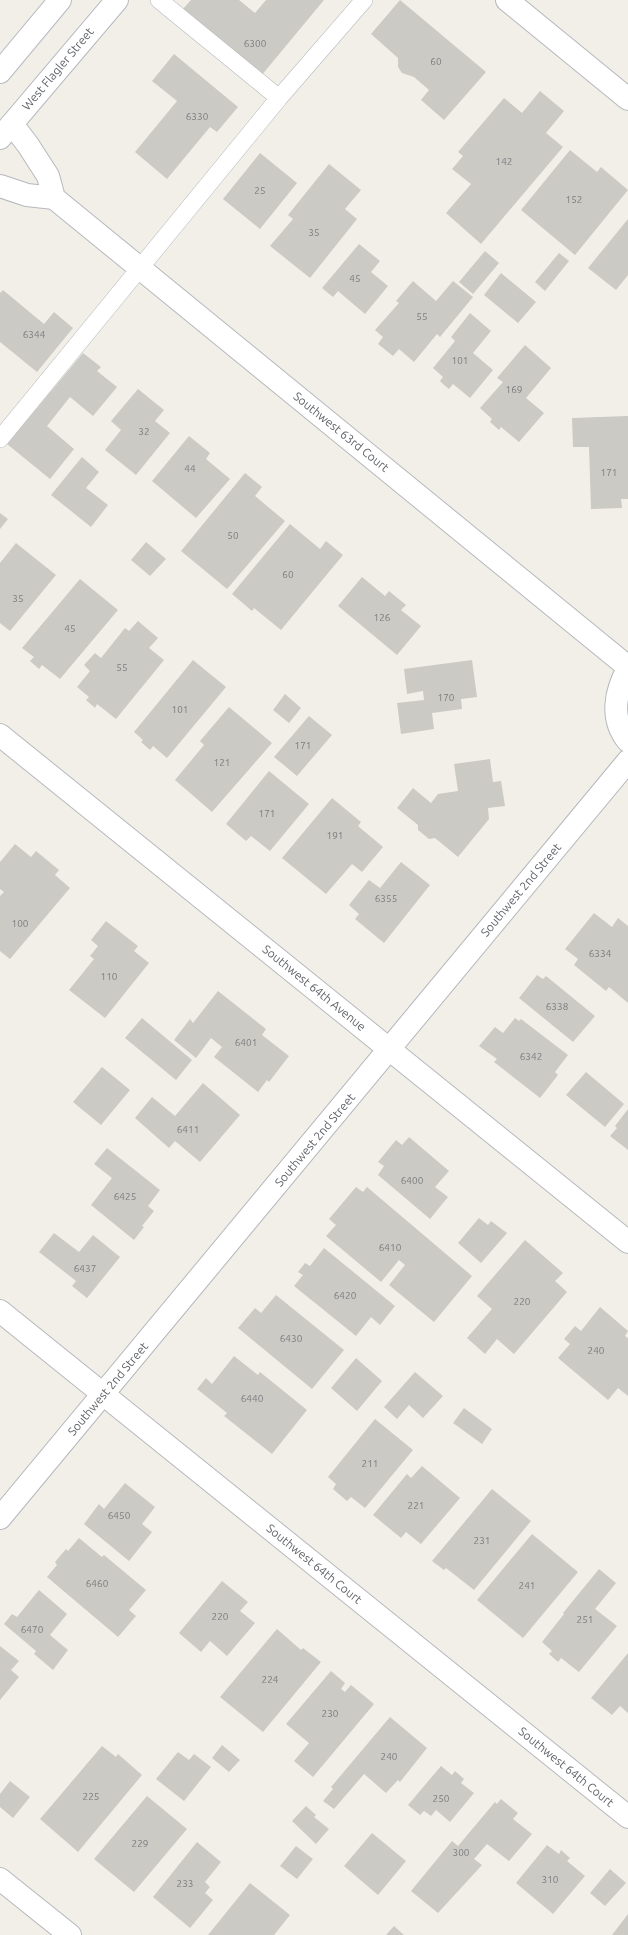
<!DOCTYPE html>
<html>
<head>
<meta charset="utf-8">
<style>
	body { margin:0 }
	canvas { display:block; background:#f1efe8 }
</style>
</head>
<body>
<canvas width="628" height="1935"></canvas>
<script>
const context = document.querySelector('canvas').getContext('2d');
context.lineJoin = 'round';
function fill(path, color) {
  context.fillStyle = color;
  context.fill(path, 'evenodd');
}
function trace(path, color, width, dash) {
  context.strokeStyle = color;
  context.lineWidth = width;
  context.lineCap = dash ? 'butt' : 'round';
  context.setLineDash(dash || []);
  context.stroke(path);
}
function label(font, color, halo, rows, align = 'center') {
  context.font = font + ' Ubuntu,sans-serif';
  context.lineWidth = 3;
  context.setLineDash([]);
  context.textBaseline = 'middle';
  context.strokeStyle = halo;
  context.fillStyle = color;
  for (const [text, x, y, turn = 0] of rows) {
    context.save();
    context.translate(x, y);
    context.rotate((+turn || 0) * Math.PI / 180);
    context.textAlign = isNaN(turn) ? turn : align;
    if (halo) context.strokeText(text, 0, 0);
    context.fillText(text, 0, 0);
    context.restore();
  }
}
fill(new Path2D(`
	M191,0h48l16,13 11,-13h58l-63,76 -79,-66z
	M400,0l86,72 -42,48 -23,-20 8,-10 -15,-13 -12,-4 -4,-6v-9l-27,-24z
	M174,54l64,53 -21,25 -7,-5 -43,52 -32,-27 42,-51 -25,-20z
	M540,91l24,20 -18,22 17,14 -82,97 -35,-31 25,-29 -19,-15 11,-13 -5,-4 46,-54 18,15z
	M570,150l27,22 4,-5 27,23 -53,65 -54,-45z
	M260,153l37,30 -37,46 -37,-30z
	M329,164l32,26 -16,19 12,10 -47,59 -40,-32 23,-27 -5,-4z
	M628,219v56l-12,15 -28,-22z
	M359,244l21,17 -9,11 17,14 -23,28 -27,-23 -5,6 -11,-9z
	M485,251l14,12 -26,31 -14,-12z
	M559,253l10,8 -24,30 -10,-9z
	M501,273l35,29 -18,21 -34,-28z
	M413,281l23,20 17,-20 20,16 -33,40 -3,-3 -23,28 -15,-13 -6,7 -15,-12 5,-7 -8,-7 24,-27 -3,-2z
	M3,290l41,34 10,-12 19,16 -36,44 -37,-30v-49z
	M470,313l21,18 -18,22 20,17 -23,28 -17,-14 -4,5 -5,-4 -4,-4 3,-4 -10,-9 22,-27 -4,-4z
	M525,345l26,23 -25,30 18,15 -25,29 -18,-15 -2,3 -9,-8 2,-3 -12,-11 23,-26 -6,-4z
	M83,353l18,14 -4,4 20,16 -24,29 -23,-19 -23,29 27,23 -24,30 -43,-35z
	M138,389l26,21 -9,11 15,12 -34,42 -31,-25 16,-20 -10,-9z
	M628,416v83h-7l1,9 -31,1 -2,-62h-16l-1,-29z
	M189,436l21,17 -4,6 24,20 -34,39 -44,-37z
	M82,457l17,15 -13,16 22,17 -17,22 -40,-32z
	M245,473l17,14 -7,9 30,25 -58,68 -46,-38z
	M0,513l8,6 -8,10z
	M290,524l30,25 6,-8 17,14 -62,75 -27,-22 -2,3 -20,-17z
	M146,542l20,17 -16,17 -19,-16z
	M16,543l40,32 -46,56 -10,-8v-60z
	M362,577l23,19 4,-5 17,14 -5,5 20,16 -24,29 -59,-49z
	M80,579l38,31 -58,69 -18,-14 -3,4 -9,-8 4,-4 -12,-9z
	M138,621l20,17 -9,10 15,12 -48,59 -19,-15 -2,4 -9,-8 3,-3 -12,-10 13,-16 -6,-6 11,-12 6,5 24,-30 4,3z
	M193,660l33,27 -59,71 -14,-12 -3,4 -9,-8 2,-2 -9,-8z
	M472,660l5,37 -16,2 1,10 -30,4 2,16 -33,5 -4,-31 27,-3 -1,-9 -16,3 -3,-25z
	M285,694l16,14 -12,15 -16,-13z
	M229,707l43,36 -60,69 -37,-32 29,-35 -4,-4z
	M309,716l23,19 -35,41 -23,-19z
	M490,759l3,23 8,-1 4,25 -17,2 1,11 -31,38 -23,-19 -6,1 -11,-9v-5l-21,-17 16,-20 18,15 7,-9 20,-3 -4,-27z
	M269,771l40,33 -39,47 -19,-15 -5,5 -20,-17z
	M332,798l29,24 -3,4 25,21 -21,25 -10,-8 -26,30 -44,-36z
	M15,844l16,13 5,-6 23,19 -4,5 15,13 -60,71 -10,-8v-55l4,-4 -4,-3v-27z
	M401,862l29,23 -46,58 -29,-24 4,-5 -10,-9 20,-25 11,8z
	M594,913l18,14 6,-9 10,8v77l-19,-16 -3,4 -32,-26 4,-6 -13,-10z
	M106,921l32,25 -4,5 15,12 -44,55 -36,-28 25,-31 -4,-3 8,-10 -7,-6z
	M537,975l6,4 3,-3 49,40 -22,26 -54,-44z
	M218,991l48,38 -4,6 27,21 -20,26 -2,-2 -9,12 -44,-35 8,-10 -11,-9 -15,20 -22,-18 16,-21 3,4z
	M142,1018l50,42 -16,20 -51,-42z
	M515,1018l4,3 2,-2 47,36 -13,17 3,3 -18,23 -46,-36 3,-3 -18,-13 16,-19 8,6z
	M102,1067l28,23 -29,35 -28,-23z
	M586,1072l38,32 -19,23 -39,-32z
	M203,1083l37,32 -40,47 -25,-21 -6,7 -34,-30 17,-21 23,19z
	M628,1109v41l-18,-14 7,-8 -2,-2z
	M409,1137l40,34 -14,16 13,10 -18,22 -52,-44 6,-9 -6,-4 18,-22 6,5z
	M107,1148l53,42 -12,16 6,5 -12,15 2,1 -10,13 -43,-35 21,-27 -18,-14z
	M356,1187l7,5 4,-5 105,89 -38,46 -45,-37 16,-20 -6,-5 -18,22 -55,-46 10,-11 -7,-6z
	M479,1218l9,7 3,-4 16,12 -26,30 -23,-20z
	M54,1233l25,19 14,-17 27,22 -33,41 -15,-12 4,-5 -37,-29z
	M525,1240l38,33 -8,8 12,11 -53,62 -17,-15 -12,15 -18,-16 25,-29 -15,-13z
	M324,1248l71,58 -15,19 -9,-8 -15,19 -62,-50 9,-11 -5,-3 7,-9 5,3z
	M276,1295l68,55 -32,39 -74,-61 17,-20 6,5z
	M600,1307l28,24 -3,5 3,2v58l-10,-8 -10,12 -50,-42 12,-14 -6,-5 11,-13 6,5z
	M234,1356l24,19 2,-3 47,38 -35,44 -48,-38 3,-3 -30,-24 9,-11 6,6z
	M356,1358l26,23 -25,30 -26,-23z
	M415,1372l28,24 -20,22 -14,-13 -12,14 -13,-12z
	M464,1408l28,21 -10,15 -29,-21z
	M375,1419l38,31 -48,58 -14,-11 -4,4 -14,-12 3,-5 -8,-7z
	M422,1466l38,32 -39,46 -15,-12 -5,6 -28,-23 34,-41 4,4z
	M125,1483l30,24 -13,17 10,8 -23,29 -45,-37 15,-20 5,5z
	M492,1489l39,32 -57,69 -28,-22 -2,2 -12,-9z
	M532,1534l46,38 -55,66 -46,-38z
	M79,1538l23,19 2,-2 42,35 -17,20 7,6 -18,21 -71,-60 10,-12 -2,-3 11,-13 2,2z
	M599,1569l17,14 -21,26 22,17 -38,46 -18,-14 -3,4 -9,-8 3,-3 -10,-9 22,-28 -1,-1z
	M222,1581l26,21 -8,9 15,12 -28,33 -17,-15 -9,11 -22,-19z
	M39,1590l28,24 -17,21 18,15 -15,20 -19,-16 2,-3 -32,-27 8,-10 5,3z
	M277,1629l24,21 2,-2 18,14 -58,70 -43,-35z
	M0,1646l19,15 -8,9 8,7 -19,23z
	M628,1653v60l-8,-7 -8,9 -21,-17z
	M331,1671l14,12 -4,6 4,3 6,-7 23,19 -61,73 -19,-16 15,-18 -23,-19z
	M390,1717l37,31 -27,34 -2,-2 -12,13 -22,-19 -30,35 -11,-8 10,-12 -2,-2z
	M222,1745l18,15 -11,12 -17,-14z
	M102,1746l14,11 2,-3 24,21 -64,77 -38,-33z
	M178,1752l11,8 5,-6 17,13 -27,34 -28,-22z
	M441,1766l11,9 3,-4 9,8 -3,4 13,10 -24,29 -14,-12 -5,6 -7,-5 -4,4 -12,-10z
	M10,1781l20,16 -17,21 -13,-11v-13z
	M147,1796l40,33 -53,63 -40,-33z
	M501,1799l17,14 -5,6 19,15 -23,27 -22,-17 -13,15 8,6 -44,48 -27,-22 41,-50 6,5 37,-44 2,2z
	M306,1806l10,9 -2,2 15,12 -13,15 -24,-23z
	M372,1833l34,28 -28,34 -34,-29z
	M197,1842l24,20 -16,20 5,5 -5,6 8,7 -23,28 -37,-31z
	M547,1845l12,9 2,-4 9,8 -3,3 18,15 -32,38 -37,-31z
	M296,1846l17,13 -16,20 -17,-13z
	M610,1869l16,14 -21,23 -15,-13z
	M250,1883l40,32 -16,20h-66z
	M628,1914v21h-16z
	M394,1926l10,9h-18z`), '#cccac5');
const service = new Path2D(`
	M159,0l120,98
	M0,439l279,-341 85,-98`);
const minor = new Path2D(`
	M507,0l121,99
	M12,124l16,21 20,31 6,22
	M0,186l27,9 27,3 574,469
	M628,669c-13,23 -18,50 0,72
	M0,735l628,507
	M0,1311l628,506
	M0,1518l628,-757
	M0,1879l70,56`);
const secondary = new Path2D(`
	M0,72l60,-72
	M0,138l117,-138`);
trace(service, '#b5b8bc', 18);
trace(minor, '#b5b8bc', 24);
trace(secondary, '#b6babf', 24);
trace(service, '#fff', 17);
trace(minor, '#fff', 22);
trace(secondary, '#fff', 22);
label('10px', '#7a7d7f', null, [
	["6300",255,44],
	["60",436,62],
	["6330",197,117],
	["142",504,162],
	["25",260,191],
	["152",574,200],
	["35",314,233],
	["45",355,279],
	["55",422,317],
	["6344",34,335],
	["101",460,361],
	["169",514,390],
	["32",144,432],
	["44",190,469],
	["171",609,473],
	["50",233,536],
	["60",288,575],
	["35",18,599],
	["126",382,618],
	["45",70,629],
	["55",122,668],
	["170",446,698],
	["101",180,710],
	["171",303,746],
	["121",222,763],
	["171",267,814],
	["191",335,836],
	["6355",386,899],
	["100",20,924],
	["6334",600,954],
	["110",109,977],
	["6338",557,1007],
	["6401",246,1043],
	["6342",531,1057],
	["6411",188,1130],
	["6400",412,1181],
	["6425",125,1197],
	["6410",390,1248],
	["6437",85,1269],
	["6420",345,1296],
	["220",522,1302],
	["6430",291,1339],
	["240",596,1351],
	["6440",252,1399],
	["211",370,1464],
	["221",416,1506],
	["6450",119,1516],
	["231",482,1541],
	["6460",97,1584],
	["241",527,1586],
	["220",220,1617],
	["251",585,1620],
	["6470",32,1630],
	["224",270,1680],
	["230",330,1714],
	["240",389,1757],
	["225",91,1797],
	["250",441,1799],
	["229",140,1844],
	["300",461,1853],
	["310",550,1880],
	["233",185,1884]
]);
label('12px', '#5f6368', '#fff', [
	["West Flagler Street",58,69,-50],
	["Southwest 63rd Court",341,432,39],
	["Southwest 2nd Street",521,890,-50],
	["Southwest 64th Avenue",314,988,39],
	["Southwest 2nd Street",315,1140,-50],
	["Southwest 2nd Street",108,1389,-50],
	["Southwest 64th Court",314,1564,39],
	["Southwest 64th Court",566,1767,39]
]);
</script>
</body>
</html>
